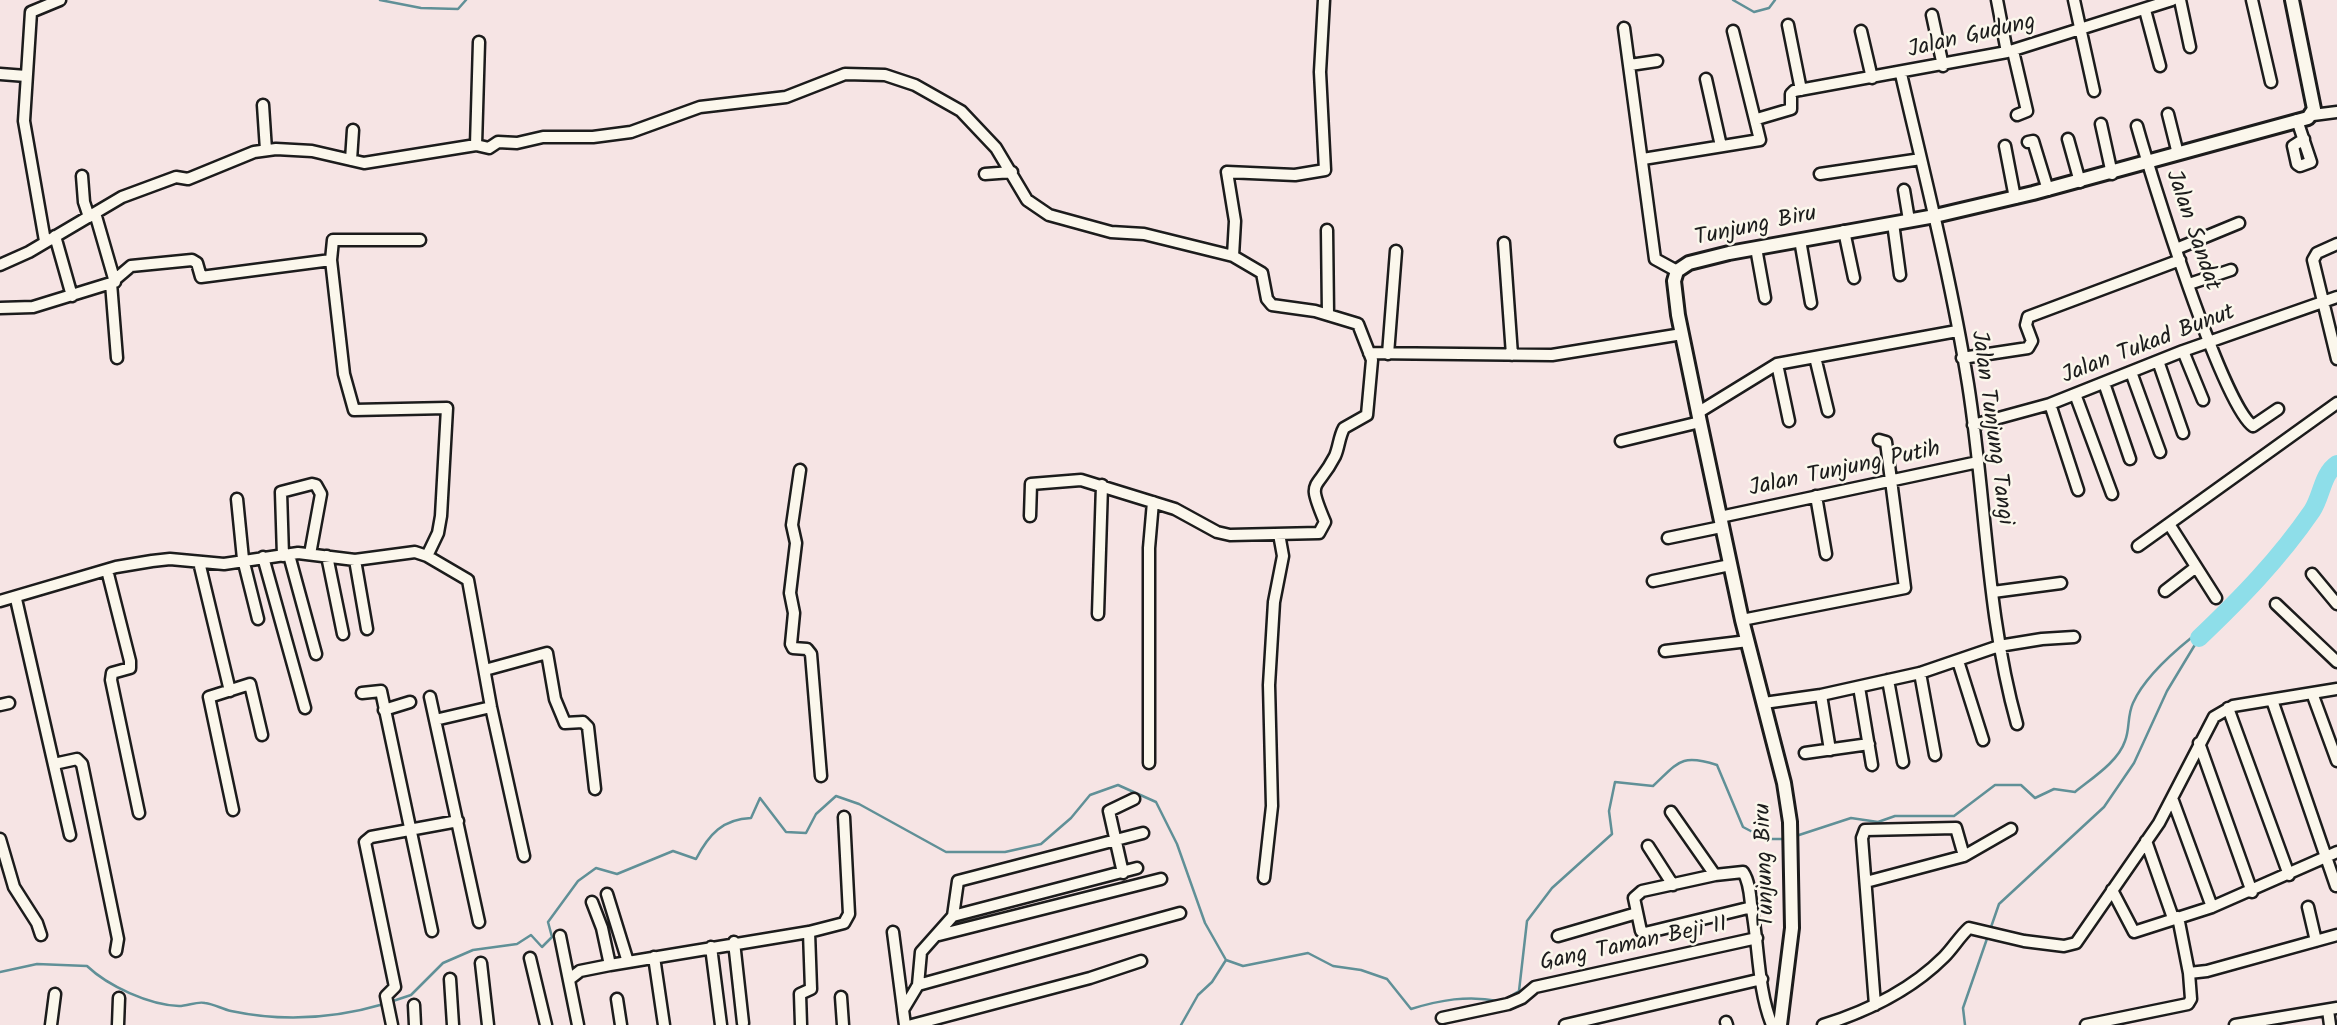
<!DOCTYPE html>
<html>
<head>
<meta charset="utf-8">
<style>
	body { margin:0 }
	canvas { display:block; background:#f6e4e4 }
</style>
</head>
<body>
<canvas width="2337" height="1025"></canvas>
<script>
const context = document.querySelector('canvas').getContext('2d');
context.lineJoin = 'round';
function trace(path, color, width, dash) {
  context.strokeStyle = color;
  context.lineWidth = width;
  context.lineCap = dash ? 'butt' : 'round';
  context.setLineDash(dash || []);
  context.stroke(path);
}
function label(font, color, halo, rows, align = 'center') {
  context.font = font + ' Kalam,sans-serif';
  context.lineWidth = 5;
  context.setLineDash([]);
  context.textBaseline = 'middle';
  context.strokeStyle = halo;
  context.fillStyle = color;
  for (const [text, x, y, turn = 0] of rows) {
    context.save();
    context.translate(x, y);
    context.rotate((+turn || 0) * Math.PI / 180);
    context.textAlign = isNaN(turn) ? turn : align;
    if (halo) context.strokeText(text, 0, 0);
    context.fillText(text, 0, 0);
    context.restore();
  }
}
trace(new Path2D(`
	M380,0l41,8 37,1 8,-9
	M1733,0l21,12 15,-4 6,-8
	M1796,836l55,-18 27,4 17,-6h59l41,-31h26l14,13 19,-9 21,3c17,-14 43,-30 50,-51 5,-12 2,-25 8,-38 11,-25 37,-48 58,-65h8
	M0,972l37,-8 50,2c21,20 62,39 92,40 9,0 18,-5 26,-3 9,1 17,6 26,8 52,11 102,8 153,-7
	M1504,1000l15,-9 8,-70 25,-33 60,-54 -3,-23 6,-29 38,4c25,-23 27,-33 64,-21l26,62 23,12h20
	M390,1002l21,-7 32,-32 30,-13 44,-6 14,-9 11,12 10,-10 -4,-15 30,-41 18,-13 21,6 56,-23 23,8c13,-25 27,-40 55,-41l9,-20 26,34 20,1 10,-19 20,-18 23,8 87,48h59l36,-8 30,-26 19,-23 28,-10 38,17 21,42 28,79 21,37 17,6 65,-13 25,13 28,4 26,9 24,30c29,-9 57,-14 87,-8
	M1181,1025l17,-30 14,-13 14,-22
	M1965,1025l-2,-17 36,-104 105,-97 30,-44 33,-72 32,-53`), '#609097', 2.5);
trace(new Path2D(`
	M2199,638c42,-40 80,-79 113,-127 10,-15 10,-37 25,-47`), '#8edee9', 18);
const minor = new Path2D(`
	M1997,0l10,52
	M2074,0l20,91
	M2180,0l10,47
	M2252,0l19,82
	M2145,10l15,56
	M1932,15l11,51
	M1788,25l13,65
	M1624,28l31,231 22,12
	M1861,31l11,47
	M2013,51l14,60 -10,4
	M1630,65l27,-4
	M0,74l26,2
	M1901,74c24,103 50,205 67,310 18,113 18,230 49,340
	M1706,79l15,67
	M263,105l3,45
	M2168,114l10,40
	M2313,115l24,-3
	M1757,119l34,-10v-15l3,-3 213,-39 165,-52
	M2297,120l14,42 -11,4 -3,-2 -4,-18 11,-7
	M2101,124l11,50
	M2137,126c13,47 85,279 116,300l25,-17
	M2068,139l12,43
	M2028,142l5,-1 15,49
	M476,145l3,-103
	M2005,146l10,52
	M1643,159l117,-19 -27,-109
	M351,160l2,-30
	M985,174l27,-2
	M1820,174l101,-15
	M82,176l2,26 5,15
	M1904,190l5,30
	M95,213l20,69
	M1893,223l7,52
	M1327,230l1,84
	M1844,231l10,47
	M55,236l17,60
	M1800,240l11,63
	M45,241l-21,-120 7,-109 29,-12
	M1504,243l8,112
	M2337,244l-20,9 -4,7 24,99
	M1756,248l9,50
	M2176,249l63,-26
	M1233,256l2,-35 -8,-49 68,3 30,-5 -5,-98 4,-72
	M331,260l13,114 10,36 93,-2 -6,108 -3,17 -11,23
	M0,265l29,-13 93,-55 54,-20 12,2 66,-27 22,-3 36,2 52,12 112,-18 13,3 9,-6 19,1 26,-6h50l38,-5 69,-25 86,-10 59,-23 40,1 30,10 46,26 35,37 31,52 22,15 62,17 33,2 89,22 29,17 5,26 5,6 43,6 43,13 14,36 -5,55 -23,13c-5,9 -5,19 -9,28 -19,37 -29,21 -10,66l-6,11 -89,2 -13,-3 -42,-23 -94,-29 -50,4 -1,32
	M111,283l6,75
	M2189,284l42,-14
	M0,308l33,-1 78,-24 20,-17 61,-6 5,3 4,14 130,-17 2,-20h87
	M2183,351l20,49
	M1369,353l183,2 130,-21
	M1388,354l8,-103
	M1815,357l13,54
	M1962,358l66,-10 4,-7 -6,-16 2,-8 152,-57
	M2158,361l25,72
	M1777,364l12,57
	M2131,372l29,80
	M2104,383l26,76
	M2075,394l37,100
	M2050,404l28,86
	M1699,412l78,-48 180,-33
	M1973,425l77,-21 133,-53 154,-54
	M1621,441l79,-19
	M800,470l-8,55 4,18 -6,50 4,20 -3,31 2,4 14,1 4,5 10,122
	M1816,496l10,58
	M237,499l6,60 15,60
	M1720,517l258,-55
	M2169,524l47,74
	M1668,538l53,-11
	M2138,546l199,-143
	M289,555l27,99
	M283,556l-2,-64 31,-8 4,1 5,9 -11,60
	M327,556l16,78
	M263,557l42,151
	M355,560l12,69
	M199,562l31,129
	M107,570l23,91v7l-18,5 -1,7 28,133
	M2312,574l25,30
	M1653,581l77,-16
	M2165,591l31,-24
	M1993,592l68,-9
	M16,599l54,236
	M0,601l116,-34 36,-6 18,-2 54,5 74,-11 57,7 60,-8 12,4 41,24 23,127 33,149
	M2276,604l61,58
	M1098,614l4,-129
	M1742,620l163,-32 -19,-146 -7,-2
	M1665,651l83,-10
	M1958,661l25,79
	M485,670l62,-17 8,46 10,24 18,-1 5,5 7,62
	M1920,673l15,82
	M1888,680l15,82
	M1859,687l13,78
	M362,693l19,-2 51,240
	M2312,693l25,68
	M1821,695l9,55
	M430,697l49,225
	M2272,700l64,186
	M1764,703l57,-8 99,-22 79,-27 43,-7 32,-2
	M0,705l9,-2
	M2228,708l61,167
	M384,710l26,-8
	M435,720l56,-13
	M2199,743l53,149
	M1805,753l64,-9
	M1149,763v-215l4,-46
	M54,764l23,-5 5,5 36,175 -2,12
	M2172,798l40,109
	M233,810l-24,-113 41,-13 12,51
	M1671,812l44,63
	M0,839l14,48 23,36 4,12
	M2146,841l27,77
	M1648,846l25,39
	M1123,873l-14,-62 25,-12
	M1264,878l8,-72 -3,-121 5,-83 9,-46 -4,-22
	M1866,882l98,-26 47,-27
	M2112,890l22,42 78,-25 125,-55
	M607,894l21,68
	M592,902l10,26 8,37
	M1752,907l-107,26 -4,-2 -7,-33 8,-7 73,-16 28,-3c6,9 7,22 8,32 8,39 6,84 21,121
	M2308,907l8,34
	M953,916l184,-48
	M2178,917l11,56 18,-2 130,-36
	M893,932l10,77
	M939,935l222,-56
	M560,936l18,89
	M1558,936l79,-23
	M734,942l9,81
	M711,947l10,78
	M654,957l10,68
	M530,958l16,67
	M481,963l7,62
	M571,978l9,-7 30,-6 199,-33 35,-9 5,-9 -5,-97
	M450,979l3,46
	M918,985l262,-72
	M841,997l2,28
	M617,999l4,26
	M414,1005l1,20
	M1875,1005l-13,-167 3,-8 91,-2 8,28
	M2328,1010l2,15
	M1442,1018l66,-14 14,-6 13,-11 222,-49
	M1726,1022l1,3
	M51,1025l4,-31
	M118,1025l1,-27
	M392,1025l-6,-29 9,-9 -30,-145 6,-5 87,-16
	M801,1025l-1,-31 11,-5 -2,-57
	M905,1025l-2,-15 15,-25 3,-33 32,-36 5,-35 185,-48
	M912,1025l178,-47 51,-17
	M1565,1025l197,-46
	M1823,1025c45,-14 88,-35 121,-68 9,-9 16,-21 25,-29l55,13 40,5 12,-3 83,-120 55,-106 19,-11 104,-17
	M2086,1025l102,-21 3,-5 -2,-26
	M2235,1025l102,-17`);
const tertiary = new Path2D(`
	M1780,1025l12,-97 -2,-106 -6,-39 -42,-163 -42,-198 -22,-107 -4,-34 3,-10 12,-8 40,-10 206,-37 98,-23 275,-75 6,-9 -22,-109`);
trace(minor, '#1c1c1c', 15);
trace(tertiary, '#1c1c1c', 18);
trace(minor, '#fbf7ec', 10);
trace(tertiary, '#fbf7ec', 12);
label('23px', '#1c1c1c', '#fbf7ec', [
	["Jalan Gudung",1972,38,-13],
	["Tunjung Biru",1756,228,-12],
	["Jalan Sandat",2191,231,71],
	["Jalan Tukad Bunut",2149,346,-21],
	["Jalan Tunjung Tangi",1990,428,82],
	["Jalan Tunjung Putih",1845,471,-12],
	["Tunjung Biru",1767,865,-92],
	["Gang Taman Beji II",1634,946,-12]
]);
</script>
</body>
</html>
